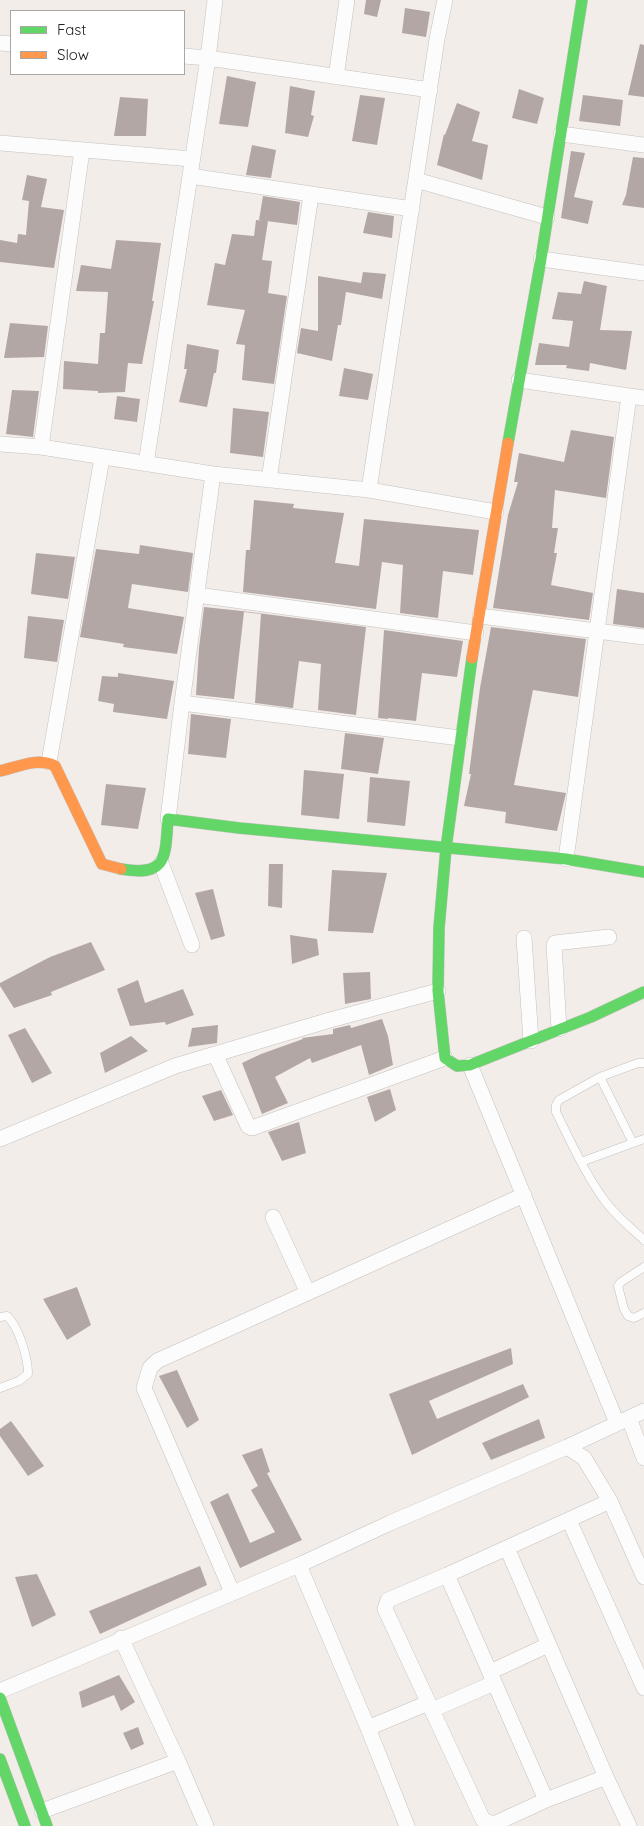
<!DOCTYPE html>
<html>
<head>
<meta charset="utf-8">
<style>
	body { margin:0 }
	#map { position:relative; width:644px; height:1826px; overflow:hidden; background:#f2ede9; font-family:Quicksand,sans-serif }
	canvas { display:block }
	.legend { position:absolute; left:10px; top:10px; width:175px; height:65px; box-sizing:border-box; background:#fff; border:1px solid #a8a7a5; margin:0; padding:6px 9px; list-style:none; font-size:15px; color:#25221f }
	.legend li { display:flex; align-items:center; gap:10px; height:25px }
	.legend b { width:25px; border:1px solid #a8a7a5 }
</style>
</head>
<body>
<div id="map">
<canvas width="644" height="1826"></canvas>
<ul class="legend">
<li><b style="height:6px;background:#63d668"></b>Fast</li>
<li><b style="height:6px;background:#ff974d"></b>Slow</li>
</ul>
</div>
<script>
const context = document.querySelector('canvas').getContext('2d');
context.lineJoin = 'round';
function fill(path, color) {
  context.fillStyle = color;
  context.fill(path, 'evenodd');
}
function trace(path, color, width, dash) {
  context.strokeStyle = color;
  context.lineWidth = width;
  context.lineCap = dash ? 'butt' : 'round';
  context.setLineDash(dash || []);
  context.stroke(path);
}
fill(new Path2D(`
	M366,0h15l-4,17 -13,-3z
	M405,8l25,4 -4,25 -24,-4z
	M640,44l4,1v52l-16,-2z
	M227,76l29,6 -8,45 -29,-3z
	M290,86l25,5 -4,24 3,1 -6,21 -23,-4z
	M519,89l25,9 -7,26 -25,-6z
	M360,95l25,3 -8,47 -25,-4z
	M583,95l40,5 -3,26 -41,-5z
	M120,97l28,2 -2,37h-32z
	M457,103l23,9 -8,29 16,4 -6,35 -45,-15 7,-31 1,1z
	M252,145l24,5 -5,28 -25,-3z
	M571,151l14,2 -11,44 19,4 -5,23 -27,-6z
	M633,157l11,1v50l-22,-3 4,-10z
	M27,175l20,4 -6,28 23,3 -10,58 -54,-6v-22l17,3 1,-9 8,1 3,-34 -7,-1z
	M263,196l37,6 -3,23 -38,-5z
	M368,212l26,4 -2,22 -29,-5z
	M256,220l12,1 -6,39 10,1 -4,32 19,3 -13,88 -32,-4 3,-35 -9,-1 9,-34 -38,-5 8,-42 10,2 7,-31 22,2z
	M116,240l45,3 -9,58h2l-12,63 -14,-1 -3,29 -27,1v-2l-35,-2 1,-28 34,3 2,-31h5l3,-41 -32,-1 5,-26 30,4z
	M363,272l23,2 -4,25 -36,-7 -5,33h-3l-6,36 -35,-8 4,-25 17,3v-55l43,7z
	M584,281l23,5 -7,44 32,1 -6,39 -36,-7 -1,8 -23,-3 1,-3h-32l4,-22 30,4 4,-26 -21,-2 6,-27 23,2z
	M10,323l38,3 -4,31 -40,1z
	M187,344l32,6 -3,23h-2l-7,34 -28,-5 8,-33h-3z
	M344,368l29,6 -5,26 -29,-4z
	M12,390l27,1 -6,46 -27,-3z
	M117,396l23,3 -3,23 -23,-3z
	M233,408l36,4 -6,45 -33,-4z
	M571,430l43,7 -8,61 -51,-8 -3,38h6l-4,25h3l-6,32 42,8 -4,27 -96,-12 15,-93 10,-33h-4l5,-29 45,9z
	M254,500l40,4 -1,4 51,5 -9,50h2l22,3 5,-47 115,11 -6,45 -30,-4 -5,47 -38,-5 3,-48 -21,-3 -6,47 -133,-17 3,-42h4z
	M140,545l53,8 -5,39 -56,-8 -4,24 56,9 -7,37 -54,-7 1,-3 -44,-7 16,-88 43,5z
	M36,553l39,4 -7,42 -37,-5z
	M617,589l27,4v35l-31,-4z
	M204,607l38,4 124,16 -10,88 -38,-5 3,-46 -22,-3 -6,47 -38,-5 6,-89 -17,-2 -10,87 -38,-4 3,-47z
	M28,616l36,4 -7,42 -33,-4z
	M491,627l95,12 -8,58 -45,-7 -19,95 52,8 -9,38 -52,-8 1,-11 -42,-6 7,-32h-2l11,-86z
	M384,630l79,11 -6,36 -35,-4 -6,48 -28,-3v1l-10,-1z
	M118,673l56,8 -7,38 -54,-7 1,-8 -16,-3 4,-25 16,1z
	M191,714l40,5 -5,39 -38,-4z
	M345,733l39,5 -6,36 -37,-5z
	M304,770l40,4 -5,45 -38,-4z
	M370,777l40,4 -5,45 -38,-4z
	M106,784l40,4 -8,41 -37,-4z
	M269,864h14l-1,44 -14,-2z
	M332,870l55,3 -14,60 -45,-2z
	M213,889l12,47 -14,4 -16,-47z
	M290,935l27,4 2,16 -27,9z
	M91,942l14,28 -54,22 1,3 -38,13 -14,-22v-3l50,-26z
	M370,972l1,27 -26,5 -2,-31z
	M138,980l7,23 38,-14 11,26 -28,10 -1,-3 -35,4 -13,-37z
	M382,1019l6,17 5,29 -24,10 -8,-30 -49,18 -2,-5 -35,19 13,26 -26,11 -20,-51 19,-9 42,-15 -1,-1 31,-4v-5l17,-4 1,3z
	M218,1025l-1,18 -29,4 4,-19z
	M25,1028l27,45 -20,10 -24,-48z
	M131,1036l17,15 -43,22 -5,-20z
	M390,1089l6,21 -21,12 -8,-25z
	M221,1090l12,25 -19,6 -12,-25z
	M299,1122l7,31 -24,8 -14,-29z
	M77,1287l14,38 -24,15 -24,-41z
	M511,1348l2,16 -84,37 8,18 86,-35 6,13 -117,58 -23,-61z
	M177,1370l22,50 -12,8 -28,-52z
	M539,1419l6,19 -54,22 -9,-17z
	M11,1421l33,45 -16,10 -28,-40v-7z
	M262,1448l8,24 -3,1 35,67 -62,28 -30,-66 18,-9 22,50 25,-11 -24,-42 7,-4 -16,-31z
	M200,1566l7,19 -107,49 -11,-23z
	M37,1574l19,41 -24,12 -17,-50z
	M119,1675l16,27 -14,9 -7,-16 -32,13 -3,-16z
	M138,1727l6,17 -13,6 -8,-17z`), '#b3a7a5');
const lane = new Path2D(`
	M644,1063h-6l-38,14 -41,23 -3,5v7c15,30 29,62 49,89 11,15 26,27 39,39
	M600,1077l33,66
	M581,1162l63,-23
	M644,1267l-23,15 -3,4 6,23 4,7 6,2 10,-5
	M0,1317l7,-1c12,11 21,42 21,58l-9,7 -19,7`);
const street = new Path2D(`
	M0,43l11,1
	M184,56l24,2 222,32
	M336,77l11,-77
	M561,134l83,11
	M0,143l192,16
	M190,176l222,33
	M416,180l131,37
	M541,259l103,14
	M519,380l125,18
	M0,444l41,3 172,27 156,16 127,22
	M41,447l41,-297
	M146,464l62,-406 7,-58
	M269,480l42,-285
	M369,490l68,-451 8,-39
	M197,595l279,38
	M480,616l164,21
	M182,703l278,35
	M49,762l53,-304
	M168,819l14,-116 31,-229
	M566,859l63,-463
	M161,863l31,82
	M524,938l7,103
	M559,1029l-5,-84 1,-2 54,-6
	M215,1054l33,72 4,2 193,-70
	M470,1065l147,358
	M0,1139l175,-73 155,-46 108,-29
	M273,1217l35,76
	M629,1418l15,40
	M567,1447l17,11 26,43 34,76
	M569,1520l75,168
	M507,1548l99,229 23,49
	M299,1565l69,163 39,98
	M447,1575l99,225
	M232,1592l-88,-204 6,-20 7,-7 367,-166
	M121,1638l57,123 28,65
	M490,1672l58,-27
	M0,1691l299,-126 91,-42 177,-76 77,-36
	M432,1710l62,-27
	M368,1728l60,-25
	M606,1777l-60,23 -50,23h-6l-7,-3 -98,-211 3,-9 59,-25 163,-74
	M42,1811l136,-50`);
const fast = new Path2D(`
	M508,443l33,-184 41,-259
	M472,658l-26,190 -7,80 -1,63 7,67 12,8 13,-1 121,-48 53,-25
	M121,869c47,8 44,-12 47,-50l71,9 327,31 78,13
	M0,1698l47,128
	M0,1759l25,67`);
const slow = new Path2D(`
	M472,658l36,-215
	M0,771c18,-4 37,-14 55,-5l47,98 19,5`);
trace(lane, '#c4c1be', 9);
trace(street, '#c4c1be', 16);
trace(fast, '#c4c1be', 12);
trace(slow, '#c4c1be', 12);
trace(lane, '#fdfcfc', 8);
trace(street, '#fdfcfc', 15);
trace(fast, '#63d668', 11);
trace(slow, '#ff974d', 11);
</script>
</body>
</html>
